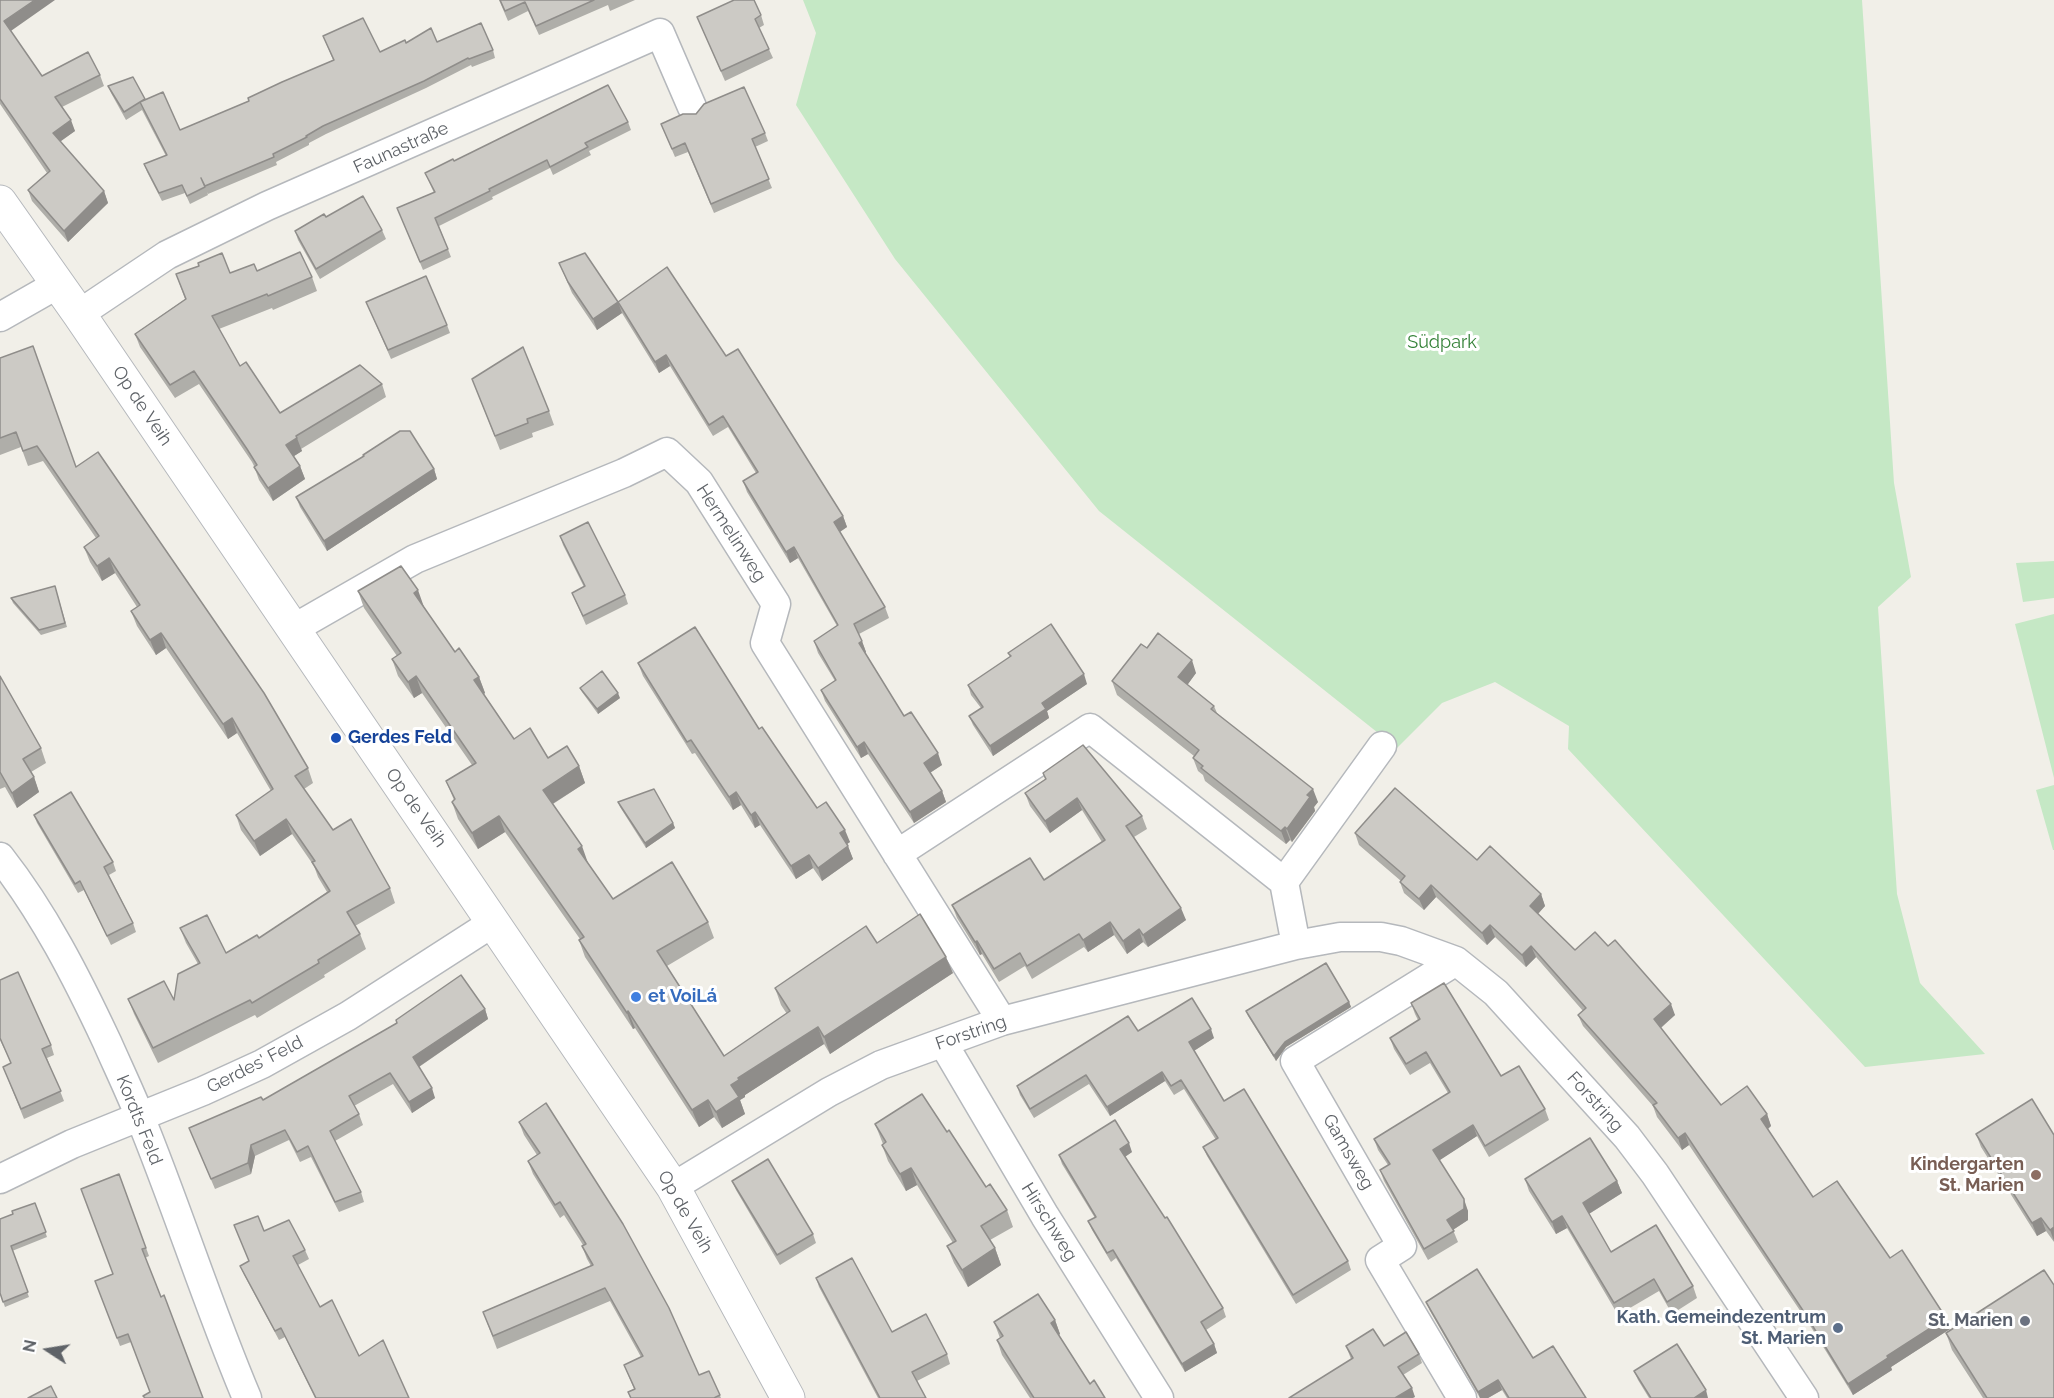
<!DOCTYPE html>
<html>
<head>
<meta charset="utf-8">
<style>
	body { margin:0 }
	#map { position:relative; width:2054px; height:1398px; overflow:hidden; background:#f1efe8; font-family:Raleway,sans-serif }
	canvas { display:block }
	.north { position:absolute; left:18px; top:1320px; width:60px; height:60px; -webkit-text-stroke:4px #fff; paint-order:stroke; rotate:282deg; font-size:16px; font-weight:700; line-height:24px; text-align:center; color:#5f6368 }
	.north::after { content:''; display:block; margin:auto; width:21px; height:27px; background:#5f6368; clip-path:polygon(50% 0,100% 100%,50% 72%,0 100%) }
</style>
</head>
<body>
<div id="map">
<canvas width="2054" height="1398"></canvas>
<div class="north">N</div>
</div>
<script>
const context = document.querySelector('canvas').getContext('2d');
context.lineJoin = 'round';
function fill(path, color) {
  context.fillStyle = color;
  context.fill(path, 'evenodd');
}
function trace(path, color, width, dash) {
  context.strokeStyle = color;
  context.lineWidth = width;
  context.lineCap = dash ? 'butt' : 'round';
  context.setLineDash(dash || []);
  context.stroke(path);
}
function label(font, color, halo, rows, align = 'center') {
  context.font = font + ' Raleway,sans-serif';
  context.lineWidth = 6;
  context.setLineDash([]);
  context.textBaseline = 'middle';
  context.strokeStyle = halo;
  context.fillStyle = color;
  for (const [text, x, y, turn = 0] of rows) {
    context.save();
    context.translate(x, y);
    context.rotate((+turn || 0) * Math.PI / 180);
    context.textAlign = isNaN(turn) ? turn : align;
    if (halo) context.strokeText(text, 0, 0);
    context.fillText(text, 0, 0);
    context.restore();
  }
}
fill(new Path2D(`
	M803,0h1059l32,483 17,94 -33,30 19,287 23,89 65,71 -120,13 -297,-318 1,-23 -74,-44 -53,21 -45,45 -298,-237 -204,-252 -99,-154 20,-72z
	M2054,561v37l-31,4 -7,-39z
	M2054,614v164l-39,-154z
	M2054,785v65h-1l-17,-60z`), '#c5e8c5');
const minor = new Path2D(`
	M79,314l88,-59 100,-49 393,-173 32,74
	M0,317l58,-33
	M293,629l122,-70 209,-86 43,-21 32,30 77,122 -11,39 237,378
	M897,854l193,-126 194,154 12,63
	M0,857c44,56 77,121 107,185 11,25 23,50 33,75 38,93 68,189 107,281
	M1284,882l98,-136
	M1456,961l-161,100 107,185 -22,14 82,138
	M943,1043l102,173 114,182
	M0,1179l72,-35 131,-53 59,-27 86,-48 146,-94
	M673,1187l156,-95 52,-27 121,-44 294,-76 44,-8h41l20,4 55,20 40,32 131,144 28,37 149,224`);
const tertiary = new Path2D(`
	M0,202l79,112 594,873 115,211`);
trace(minor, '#b5b8bc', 31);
trace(tertiary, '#b5b8bc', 35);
trace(minor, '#fff', 28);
trace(tertiary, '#fff', 33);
fill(new Path2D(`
	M0,0l10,31 32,45 58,-1 4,11 -42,21 13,24 -15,10 44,50 4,12 -40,39 -36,-41 -4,-11 19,-17 -47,-69z
	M499,0h136l-25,11 -2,-6 -69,30 -11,-24 -20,10z
	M761,15l3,10 -5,3 14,30 -48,23 -28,-64z
	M323,36l57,16 26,-9 31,-1 56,8 2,8 -23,9 -1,-2 -45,23 -100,46 -17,9v2l-33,17 1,3 -69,29 -1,-2 1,3 -18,9 -5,-11 -23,8 -15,-29 -3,-8 22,-8 -24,-46 -16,10 -15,-27 -3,-7 38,14 34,30 69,-29 84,-41z
	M628,122l3,8 -42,21 2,4 -38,20 -3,-7 -58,29 1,2 -54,27 12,31 -28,13 -26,-62 37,-15 -9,-20 29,-12z
	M661,124l104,9 3,8 -13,6 17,41 -58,25 -26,-61 -13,5z
	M326,217l56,13 4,9 -66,40 -22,-39 -3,-9z
	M559,263l59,39 108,54 117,160 4,11 -7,5 45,75 4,11 -30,16 7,18 -1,1 39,63 38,49 -12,8 12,18 4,11 -32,21 -46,-69 -7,4 -36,-57 -4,-11 14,-9 -17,-28 -4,-12 23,-15 -39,-68 -8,5 -43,-71 -4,-11 13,-8 -28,-46 -15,9 -43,-70 -11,7 -37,-60 -25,17 -25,-37z
	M257,271l55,6 5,14 -44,19 -1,-2 -53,21 21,37 40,47 102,-29 4,13 -85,52 1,2 -8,5 6,10 5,13 -32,22 -14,-21 -5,-14 -2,-4 -53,-78 -24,14 -35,-51 -5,-13 50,-35 -9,-25 54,-1z
	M366,302l81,23 3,8 -59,26z
	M0,358l76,109 232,301 5,15 -9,6 29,41 57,58 5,15 -40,23 5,8 6,15 -42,26 1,2 -68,41 -2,-3 -97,48 -24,-49 -6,-15 46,1 24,-36 -12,-21 -6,-15 46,25 33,-15 68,-46 -9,-15 -4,-11 -22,-32 -32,22 -19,-26 -5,-15 35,-24 -34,-58 -9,6 -62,-91 -10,7 -19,-29 -6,-15 6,-4 -22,-34 -13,8 -12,-19 -6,-15 12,-9 -53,-77 -15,5 -7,-19 -21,8z
	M472,379l77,32 5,14 -22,8 1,4 -33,13z
	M434,469l3,10 -110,72 -27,-44 -4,-10z
	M560,536l65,59 3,9 -42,21 -14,-32 12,-6 -21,-42z
	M55,586l12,41 -26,8 -28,-32 -2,-5z
	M358,591l66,16 31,45 24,25 6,16 -1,1 30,45 34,19 31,8 6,17 -32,21 35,59 25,36 95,23 6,16 -47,28 57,90 63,-42 -6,-9 -6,-17 102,-45 76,30 -123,81 -6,-10 -79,51v2l-5,3 5,14 -23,14 -8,-11 -15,10 -64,-99 -2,1 -48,-72 -6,-17 1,-1 -75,-107 -27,17 -20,-30 -6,-17 2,-2 -8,-19 26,-16 -50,-72 -8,5 -16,-22 -6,-17 5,-3 -33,-48z
	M1147,648l49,25 -9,12 27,21 3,7 101,89 -4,5 1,4 -23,31 -2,-2 -4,4 -81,-63 -2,-6 -5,-4 -5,-13 1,-2 -77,-61 -5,-14z
	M1008,653l79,31 -40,27 2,7 -56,38 -20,-31 -4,-9 12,-8 -10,-13 -3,-10 42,-28z
	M638,663l121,66 58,79 33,34 -3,2 6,15 -31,22 -9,-13 -17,11 -36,-54 -5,3 -14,-23 -8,5 -38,-57 -3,1 -49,-78z
	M0,676l41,72 5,15 -15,9 3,5 5,15 -22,16 -12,-21 -5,2z
	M580,688l40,10 -22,16 -16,-22z
	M1043,773l99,43 5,13 -13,8 52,83 -38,27 -5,-5 -16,12 -13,-19 -26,17 -4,-5 -52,32 -7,-13 -26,16 -17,-28 -2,1 -23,-37 -5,-13 92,-25 58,-38 -20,-32 -32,23 -20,-27 -5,-13 20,-14z
	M618,802l55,21 2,5 -29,20 -26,-41z
	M34,815l79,47 3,9 -7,4 24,48 3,9 -25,13 -27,-55 -6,3 -41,-70z
	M1355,833l122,27 64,34 4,12 -7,8 37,36 33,-4 67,69 -14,13 60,77 46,9 4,12 -3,3 45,68 77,61 56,60 4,11 -59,38 1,3 -39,25 -42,-68 -122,-182 -7,5 -25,-33 -4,-11 -70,-80 -5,-11 5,-4 -47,-54 -10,10 -31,-30 -8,8 -51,-48 -12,13 -20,-17 -4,-11 1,-1 -42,-36z
	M0,980l51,65 3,10 -7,3 17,43 -40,18 -21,-52 8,-4 -11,-23z
	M1349,1002l2,5 -65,40 -10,14 -28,-45 -2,-5z
	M1411,1003l90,73 44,33 4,11 -60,37 -12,-21 -38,24 29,51v9l-15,10 5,12 -30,18 -44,-79 -4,-11 8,-5 -10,-15 -4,-11 74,-46 -18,-30 -20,12 -16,-26 -4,-11 28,-18 -3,-6z
	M485,1009l3,10 -69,48 16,31 -23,15 -19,-29 -39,22 5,8 4,11 -28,16 26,51 3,10 -25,10 -28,-55 -11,5 -11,-22 -34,16 -4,18 -36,15 -26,-61 74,-28 134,-77 -1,-3z
	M1138,1031l76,7 -20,13 30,50 124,160 3,9 -55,34 -89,-148 -4,-9 13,-7 -32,-51 -10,6 -9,-14 -55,35 -21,-32 -55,34 -14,-23 -3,-9z
	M519,1122l180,253 10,-4 12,27h-91l-2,-6 6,-3 -10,-24 17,-8 -31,-56 -113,48 -14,-37 108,-46 -4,-7 -5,-13 1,-1 -19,-30 -4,3 -27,-44 -5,-13 9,-6 -13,-20z
	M875,1124l72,8 39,55 21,23 6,17 -23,13 5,8 6,17 -33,22 -14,-24 -7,-17 6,-3 -36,-58 -11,6 -18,-30 -6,-16 1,-1z
	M1976,1134l78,1v107l-8,-11 -9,5 -56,-89z
	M1132,1152l-7,5 98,151 3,9 -20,13 8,14 3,9 -32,19 -69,-114 -5,4 -19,-32 -4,-9 7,-3 -33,-54 -3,-9z
	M119,1174l30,82 -4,2 5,134 -19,-50 -11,4 -25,-65 18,-7z
	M1525,1179l92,2 5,12 -33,21 22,38 82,34 4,12 -25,16 -13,-23 -41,24 -51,-87 -11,6 -27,-43z
	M732,1181l81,53 3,9 -36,22 -44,-75z
	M35,1203l12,34 -35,14 17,46 -24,10 -5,-14 13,-79z
	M234,1225l30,6 41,19 4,9 -11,6 22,42 39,49 50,42h-94l-30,-61 -6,3 -35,-65 -4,-9 9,-5z
	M816,1278l76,54 55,22 3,10 -33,17 9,17h-48l-59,-111z
	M1426,1302l107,56 53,40h-79l-5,-8 -14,8h-8l-50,-87z
	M1055,1320l5,14 -1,1 31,49 15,14h-75l-28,-43 -5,-15 3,-2 -6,-16z
	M1946,1333l108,65h-71l-31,-48z
	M1346,1346h38l35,8 3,9 -19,12 12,22 -64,-38z
	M1634,1371l74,27h-59l-11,-18z`), '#afaea9');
fill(new Path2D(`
	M35,0h20l-47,33 -4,-12z
	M71,120l4,11 -18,13 -4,-11z
	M104,191l4,12 -40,39 -4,-11z
	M618,302l4,11 -25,17 -4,-11z
	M666,355l4,11 -11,7 -4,-11z
	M297,438l5,13 -11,7 -5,-13z
	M300,466l5,13 -32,22 -5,-13z
	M434,469l3,10 -110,72 -3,-10z
	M843,516l4,11 -9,6 -4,-11z
	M794,547l4,11 -8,5 -4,-11z
	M109,558l6,15 -13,8 -5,-15z
	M418,590l6,17 -4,3 -6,-17z
	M161,633l5,15 -10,7 -6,-15z
	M862,641l4,11 -3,2 -4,-11z
	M1192,660l4,13 -13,18 -5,-14z
	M1084,674l3,10 -40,27 2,7 -56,38 -3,-10 52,-43z
	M416,676l6,17 -8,5 -6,-16z
	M479,677l6,16 -5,4 -6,-17z
	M618,693l2,5 -22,16 -1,-5z
	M232,718l5,15 -9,6 -5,-15z
	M864,742l4,12 -7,4 -4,-11z
	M938,753l4,12 -14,9 -4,-11z
	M579,766l6,17 -36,23 -6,-16z
	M34,777l5,15 -22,16 -5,-15z
	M1313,789l5,13 -4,5 1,4 -23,31 -5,-13 20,-34z
	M942,791l4,11 -32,21 -4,-11z
	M736,792l5,13 -8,5 -4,-13z
	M1077,798l5,12 -32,23 -5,-12z
	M755,812l5,13 -5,3 -4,-13z
	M499,816l6,16 -27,17 -6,-16z
	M286,819l6,15 -32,22 -6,-15z
	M673,823l2,5 -29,20 -1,-5z
	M1285,827l5,13 -4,4 -5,-13z
	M845,830l5,12 -6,4 -4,-13z
	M582,846l6,17 -10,-14z
	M848,846l5,13 -31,22 -4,-13z
	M809,855l4,13 -17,11 -5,-13z
	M1431,885l5,12 -12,13 -5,-11z
	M1541,894l4,12 -11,12 -4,-12z
	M1181,908l5,12 -38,27 -5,-12z
	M1110,922l4,13 -26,17 -5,-12z
	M1490,925l5,12 -8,8 -5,-12z
	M1139,929l4,13 -16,12 -4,-13z
	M977,941l5,13 -2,1 -5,-13z
	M1531,946l5,11 -10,10 -4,-12z
	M946,957l7,16 -123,81 -6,-17z
	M1349,1002l2,5 -65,40 -10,14 -2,-5 11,-14z
	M1671,1004l4,11 -17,15 -4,-11z
	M485,1009l3,10 -71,49 -4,-11z
	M628,1011l7,17 -2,1 -6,-16z
	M818,1027l6,17 -79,51v2l-5,3 5,14 -23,14 -6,-16 15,-27 7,-7z
	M1211,1029l3,9 -22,14 -3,-10z
	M1162,1072l3,9 -55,35 -3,-9z
	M432,1088l3,10 -23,15 -3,-11z
	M708,1100l6,17 -15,10 -7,-17z
	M1767,1114l4,12 -6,5 -4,-12z
	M1473,1125l4,11 -40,26 -4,-12z
	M1685,1133l4,12 -7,5 -4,-12z
	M1129,1143l3,9 -9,6 -3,-9z
	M251,1145l4,11 -4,18 -3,-11z
	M911,1168l6,17 -11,6 -6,-17z
	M1617,1181l5,12 -35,22 -4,-12z
	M1464,1199l4,12v9l-17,11 -4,-11z
	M1562,1216l5,12 -11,6 -4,-12z
	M2041,1218l5,13 -9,5 -5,-13z
	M2054,1227v14l-4,-11z
	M995,1248l6,17 -33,22 -6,-17z
	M1946,1318l4,11 -59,38 1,3 -39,25 -5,-11 39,-28z
	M1055,1320l5,14 -4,3 -5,-14z
	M1214,1344l3,9 -32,19 -3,-8z
	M1498,1380l4,10 -14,8h-8l-2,-6z
	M1412,1388l3,9 -2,1h-18z
	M1706,1390l2,8h-14z`), '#8f8d8a');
const building = new Path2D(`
	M0,0h35l-31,21 38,55 46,-24 12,23 -45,22 16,23 -18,13 51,58 -40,40 -36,-41 22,-19 -50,-72z
	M500,0h94l-58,26 -11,-24 -20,9z
	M734,0h20l7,15 -6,4 14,30 -48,22 -24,-54z
	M363,18l17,34 25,-12 1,3 25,-15 6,14 44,-19 12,27 -24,9 -1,-1 -44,23 -101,45 -17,10 1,1 -34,17 1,3 -69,29 -4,-8 4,9 -18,9 -5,-11 -23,8 -15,-29 23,-9 -27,-53 -16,10 -16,-26 25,-9 12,22 -5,3 23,-10 17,38 69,-29 -1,-3 34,-16 52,-22 -11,-24z
	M608,85l20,37 -43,21 3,4 -38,20 -3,-7 -58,29 1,2 -55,27 13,31 -28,13 -23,-54 38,-16 -10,-19 28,-14 1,2z
	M744,87l21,46 -13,6 17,40 -58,25 -26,-61 -13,6 -11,-25 22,-10h13l8,-10z
	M363,196l19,34 -66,39 -21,-38 29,-17 2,3z
	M300,252l12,25 -44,19 -1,-2 -55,22 28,50 6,-4 34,51 80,-48 22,19 -86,52 1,2 -11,7 14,21 -32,22 -14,-21 3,-2 -10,-16 -53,-78 -24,14 -35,-51 51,-35 -10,-25 23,-8 -1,-3 24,-10 8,20 24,-9 3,7z
	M585,253l33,49 -25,17 -25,-37 -9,-19z
	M667,267l59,89 12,-7 105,167 -9,6 51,85 -31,17 8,17 -3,2 45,73 7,-4 27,41 -14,10 18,28 -32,21 -46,-70 -7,5 -36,-57 15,-10 -22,-39 24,-16 -44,-78 -8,5 -43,-71 15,-9 -35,-56 -14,9 -43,-70 -11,7 -37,-60z
	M426,276l21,49 -59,25 -22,-48z
	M33,346l43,121 22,-15 166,241 44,75 -13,8 38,54 18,-11 39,69 -43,24 13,22 -42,26 1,3 -67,40 -2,-3 -97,48 -25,-49 36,-18 10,19 4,-26 22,-11 -20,-35 27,-13 19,38 31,-18 2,3 71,-47 -18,-29 3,-1 -29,-42 -32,22 -18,-26 37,-26 -41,-71 -9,6 -62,-91 -11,7 -19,-29 9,-6 -31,-47 -12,8 -13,-19 15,-11 -62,-90 -14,5 -7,-19 -16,6v-80z
	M523,347l26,64 -22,8 1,4 -33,13 -23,-57z
	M400,431h10l24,38 -110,72 -28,-44 68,-41 -1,-1z
	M588,522l37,73 -42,21 -11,-23 13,-7 -25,-50z
	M401,566l17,24 -4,3 41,59 4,-4 20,29 -5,3 40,59 16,-11 18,30 19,-12 12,20 -36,24 39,56 -4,3 35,50 59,-37 36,60 -51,29 67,105 66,-45 -15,-23 91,-62 11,17 43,-29 26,43 -122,80 -6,-10 -80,51 1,2 -8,5 8,12 -23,15 -8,-12 -16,10 -64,-99 -1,2 -48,-73 5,-3 -85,-121 -27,17 -20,-31 3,-3 -9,-18 30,-18 -60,-87 -8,6 -16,-23 9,-6 -43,-62z
	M55,586l10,37 -26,7 -28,-32z
	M1051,624l33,50 -42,29 4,6 -56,37 -21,-30 14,-9 -15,-22 43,-29 -3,-3z
	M695,627l64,102 3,-2 55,81 9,-6 19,28 -5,3 8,13 -30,22 -9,-13 -18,11 -36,-54 -4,3 -15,-23 -7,5 -38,-57 -4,2 -49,-79z
	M1158,633l34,27 -14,17 36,29 -3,3 102,80 -6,6 3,2 -23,32 -2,-2 -4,4 -80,-63 2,-2 -10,-8 6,-8 -87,-69 29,-37 6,4z
	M602,671l16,22 -21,16 -17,-21z
	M0,676l41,72 -18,11 11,18 -22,16 -12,-21z
	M1083,745l59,71 -16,10 55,82 -38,27 -4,-6 -16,12 -13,-19 -27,18 -4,-6 -52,32 -7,-13 -26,16 -17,-28 -2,1 -23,-37 78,-47 14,22 61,-40 -28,-42 -32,23 -20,-28 21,-14 -3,-6z
	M1395,788l82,72 13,-14 51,48 -11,12 45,44 20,-18 13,14 7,-6 56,64 -17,15 67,86 26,-19 20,28 -6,5 52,78 24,-16 53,77 12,-8 44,68 -59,38 1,2 -40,26 -42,-69 -121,-182 -7,5 -25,-33 4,-2 -79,-88 8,-7 -55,-62 -9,9 -32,-30 -8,8 -51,-48 -12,14 -19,-17 5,-6 -50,-43z
	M654,789l19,34 -28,20 -27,-41z
	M71,792l42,70 -9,5 29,56 -26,13 -27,-55 -5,3 -41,-69z
	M1326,963l23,39 -64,40 -11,14 -28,-45z
	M18,972l33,73 -9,4 19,42 -40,18 -18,-42 8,-4 -11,-25v-58z
	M461,975l24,34 -72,48 19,31 -23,14 -19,-29 -41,23 10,18 -29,17 31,61 -26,10 -27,-56 -11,6 -12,-22 -34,15 -3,18 -37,16 -22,-51 72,-31 2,3 134,-77 -1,-3z
	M1444,983l57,93 18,-10 26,43 -60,37 -12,-21 -40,25 31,49v10l-17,11 7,11 -30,18 -44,-79 10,-6 -16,-25 76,-47 -24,-40 -20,12 -16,-26 30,-19 -9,-16z
	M1192,998l19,31 -22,13 35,59 20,-12 104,172 -55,34 -90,-148 15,-9 -37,-58 -10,6 -9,-14 -55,35 -21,-32 -56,34 -13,-23 111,-70 10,15z
	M922,1094l25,38 2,-2 37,57 4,-3 17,26 -26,16 14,22 -33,22 -15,-24 9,-5 -45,-73 -11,6 -18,-29 4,-3 -11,-18z
	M2032,1099l22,36v92l-4,3 -9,-12 -9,5 -56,-89z
	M546,1103l77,121 46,84 30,67 10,-4 11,24 -6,3h-83l-3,-6 7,-3 -11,-24 19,-9 -38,-68 -112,48 -10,-24 110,-47 -11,-19 4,-2 -26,-42 -5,3 -27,-44 12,-8 -21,-31z
	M1115,1120l14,23 -9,6 45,69 2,-1 56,91 -22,14 13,22 -32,20 -69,-114 -6,3 -19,-32 8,-4 -37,-62z
	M1590,1138l27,43 -34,22 28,49 45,-27 37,61 -26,16 -13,-23 -40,24 -52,-87 -10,6 -27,-43z
	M768,1159l45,75 -36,21 -45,-74z
	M119,1174l27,74 -4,1 19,48 3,-2 39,103h-58l-2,-2 7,-4 -22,-58 -11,4 -22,-57 18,-7 -32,-85z
	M35,1203l11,29 -35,14 17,46 -25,10 -3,-9v-74l13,-5 -1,-3z
	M258,1216l6,15 25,-11 16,30 -12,6 27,51 12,-7 27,56 24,-16 26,58h-93l-35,-70 -6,3 -35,-65 9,-5 -15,-36z
	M852,1258l40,74 34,-18 21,40 -35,18 14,26h-46l-64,-120z
	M1477,1269l56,89 20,-12 33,52h-77l-11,-18 -20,12 -52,-90z
	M2044,1270l10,15v113h-67l-41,-65z
	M1038,1294l17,26 -4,3 39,61 4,-4 11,18h-71l-37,-58 6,-4 -9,-14z
	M1373,1329l11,17 22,-14 13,22 -21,13 14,21 -17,10h-106l64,-40 -7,-12z
	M1677,1344l29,46 -12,8h-43l-17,-27z
	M51,1386l6,12h-29z`);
fill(building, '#cccac5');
trace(building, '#8f8d8a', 1.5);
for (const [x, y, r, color] of [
	[336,738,6,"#1a4fb4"],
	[636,997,6,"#3f7fe0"],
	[2036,1175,6,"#8d6e63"],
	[2025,1321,6,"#6b7280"],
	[1838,1328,6,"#5c6f8a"]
]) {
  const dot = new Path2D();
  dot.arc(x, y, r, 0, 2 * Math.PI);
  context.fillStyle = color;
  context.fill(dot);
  trace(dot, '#fff', 2);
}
label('18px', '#5f6368', '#fff', [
	["Faunastraße",401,148,-24],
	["Op de Veih",142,406,56],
	["Hermelinweg",731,533,57],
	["Op de Veih",416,808,55],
	["Forstring",971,1033,-19],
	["Gerdes' Feld",255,1065,-27],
	["Forstring",1595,1102,48],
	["Kordts Feld",139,1120,68],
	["Gamsweg",1348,1152,60],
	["Op de Veih",685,1212,60],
	["Hirschweg",1049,1222,58]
]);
label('18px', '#348238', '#fff', [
	["Südpark",1442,343]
]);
label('bold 18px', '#164399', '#fff', [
	["Gerdes Feld",348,738]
], 'left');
label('bold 18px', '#366cbe', '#fff', [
	["et VoiLá",648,997]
], 'left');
label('bold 18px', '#785e54', '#fff', [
	["Kindergarten",2024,1165],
	["St. Marien",2024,1186]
], 'right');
label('bold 18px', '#4e5e75', '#fff', [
	["Kath. Gemeindezentrum",1826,1318],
	["St. Marien",1826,1339]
], 'right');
label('bold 18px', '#5b616d', '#fff', [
	["St. Marien",2013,1321]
], 'right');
</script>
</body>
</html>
